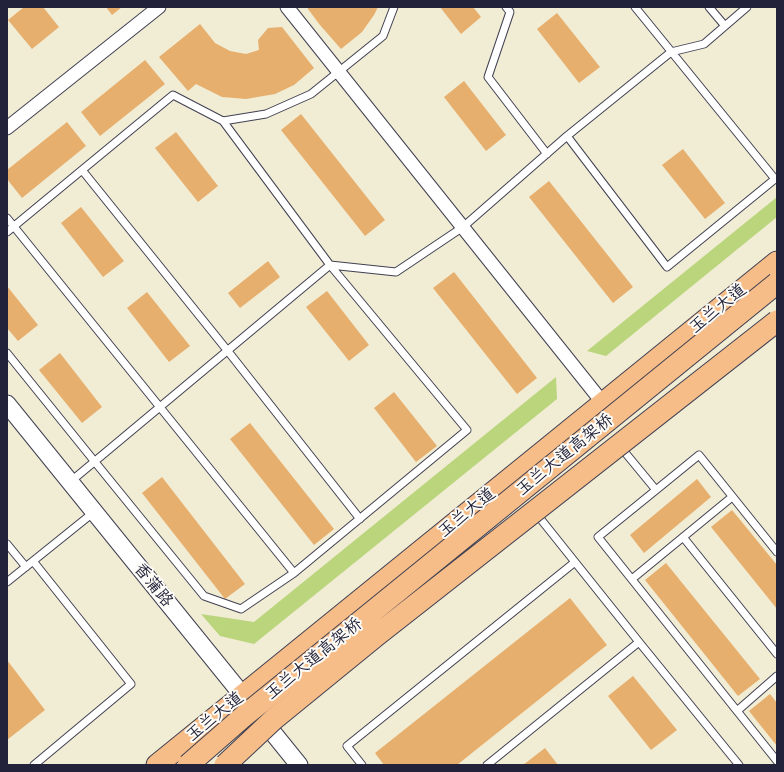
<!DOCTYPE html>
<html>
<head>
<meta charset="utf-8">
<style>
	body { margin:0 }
	#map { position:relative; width:784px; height:772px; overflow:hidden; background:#f1ecd4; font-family:Caveat,sans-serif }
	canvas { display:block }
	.frame { position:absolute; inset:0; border:8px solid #22223b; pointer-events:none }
</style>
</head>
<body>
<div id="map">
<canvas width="784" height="772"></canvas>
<div class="frame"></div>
</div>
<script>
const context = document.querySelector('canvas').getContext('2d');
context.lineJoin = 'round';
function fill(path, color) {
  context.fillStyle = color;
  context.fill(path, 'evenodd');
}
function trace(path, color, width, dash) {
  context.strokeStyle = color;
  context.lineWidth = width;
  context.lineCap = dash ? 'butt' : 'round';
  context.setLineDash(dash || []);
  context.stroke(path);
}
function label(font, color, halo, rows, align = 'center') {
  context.font = font + ' Caveat,"LXGW WenKai TC",sans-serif';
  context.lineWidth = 4;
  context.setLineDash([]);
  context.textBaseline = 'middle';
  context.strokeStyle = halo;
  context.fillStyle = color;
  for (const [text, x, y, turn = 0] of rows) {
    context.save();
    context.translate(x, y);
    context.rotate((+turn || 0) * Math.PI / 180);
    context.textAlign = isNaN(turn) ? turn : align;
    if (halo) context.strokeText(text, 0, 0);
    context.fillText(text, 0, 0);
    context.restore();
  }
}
fill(new Path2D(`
	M777,197v20l-171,139 -19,-5z
	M556,377l1,22 -303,245 -34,-8 -19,-22 53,8z`), '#bad57b');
fill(new Path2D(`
	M24,7h19l16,20 -27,22 -24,-29z
	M106,7h16l-10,8z
	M308,7h70l-4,8 -12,17 -21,17 -21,-24 -12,-16z
	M440,7h33l8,10 -20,17z
	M557,13l43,54 -21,16 -42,-54z
	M200,24l15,19 15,8 16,3 13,-4 -1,-10 10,-12 14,-1 32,41 -20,17 -19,9 -29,5 -24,-2 -26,-13 -8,7 -29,-34z
	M145,60l20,24 -65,52 -19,-24z
	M464,81l42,54 -20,16 -42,-54z
	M301,114l84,106 -20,16 -84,-106z
	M67,122l19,24 -64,52 -15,-19v-9z
	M176,132l42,54 -20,16 -43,-54z
	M683,149l42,54 -20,16 -43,-54z
	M549,181l84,106 -20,16 -84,-106z
	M81,207l43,54 -21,16 -42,-54z
	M268,261l12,16 -40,31 -12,-15z
	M454,272l83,106 -20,16 -84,-106z
	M7,286l31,39 -20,16 -11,-13z
	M327,291l42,54 -20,16 -43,-54z
	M147,292l43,54 -21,16 -42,-54z
	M60,353l42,54 -20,16 -43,-53z
	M394,392l43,54 -21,16 -42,-54z
	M250,423l84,106 -20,16 -84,-106z
	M162,477l83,107 -20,15 -83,-106z
	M697,479l14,18 -67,56 -14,-18z
	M732,510l45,55v44l-66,-82z
	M666,563l94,116 -22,17 -93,-116z
	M570,598l37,47 -150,120h-73l-9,-12z
	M7,660l38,50 -38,30z
	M633,676l44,54 -26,20 -43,-54z
	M770,694l7,9v43l-28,-35z
	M545,748l13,17h-35z`), '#e7af6d');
const service = new Path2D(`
	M506,7l4,5 -22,65 59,77
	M635,7l140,172 -108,88 -100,-131 104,-84 33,-8 43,-37
	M709,7l16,19
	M223,121l107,144 66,7 67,-45 104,-91
	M7,218l287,355 173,-143 -137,-165c-87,72 -173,145 -260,217
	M7,232l75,-62
	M7,353l88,109 109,134 37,13 53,-36
	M623,450l33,40 43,-35 78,97
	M656,490l-58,47 179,224
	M539,517l100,125
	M360,519l-133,-169 -145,-180 91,-75 50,26 43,-7 45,-20 72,-58 11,-29
	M683,537l94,117
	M7,544l19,23
	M33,561l98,123 -97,81
	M632,579l100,-82
	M7,582l87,-70
	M737,711l40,-35
	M362,765l-15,-19 228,-184
	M487,765l152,-123 100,123`);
const minor = new Path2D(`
	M287,7l316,396
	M7,128l152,-121`);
const tertiary = new Path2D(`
	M7,404l292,361`);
const primary = new Path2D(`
	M157,765l620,-503`);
trace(service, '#414052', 9);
trace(minor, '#414052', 15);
trace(tertiary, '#414052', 19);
trace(primary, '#414052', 23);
trace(service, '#fff', 7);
trace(minor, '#fff', 13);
trace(tertiary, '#fff', 17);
trace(primary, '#f7bd88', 21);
const primaryBridge = new Path2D(`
	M188,765l56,-49 533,-433
	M225,765l49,-46 103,-84 400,-314`);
trace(primaryBridge, '#414052', 23, []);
trace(primaryBridge, '#f7bd88', 21);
label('17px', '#22223b', '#fdfcf7', [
	["玉兰大道",718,309,-39],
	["玉兰大道高架桥",565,455,-39],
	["玉兰大道",467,513,-39],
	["香蒲路",153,585,51],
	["玉兰大道高架桥",314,659,-39],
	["玉兰大道",215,717,-39]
]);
</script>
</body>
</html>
